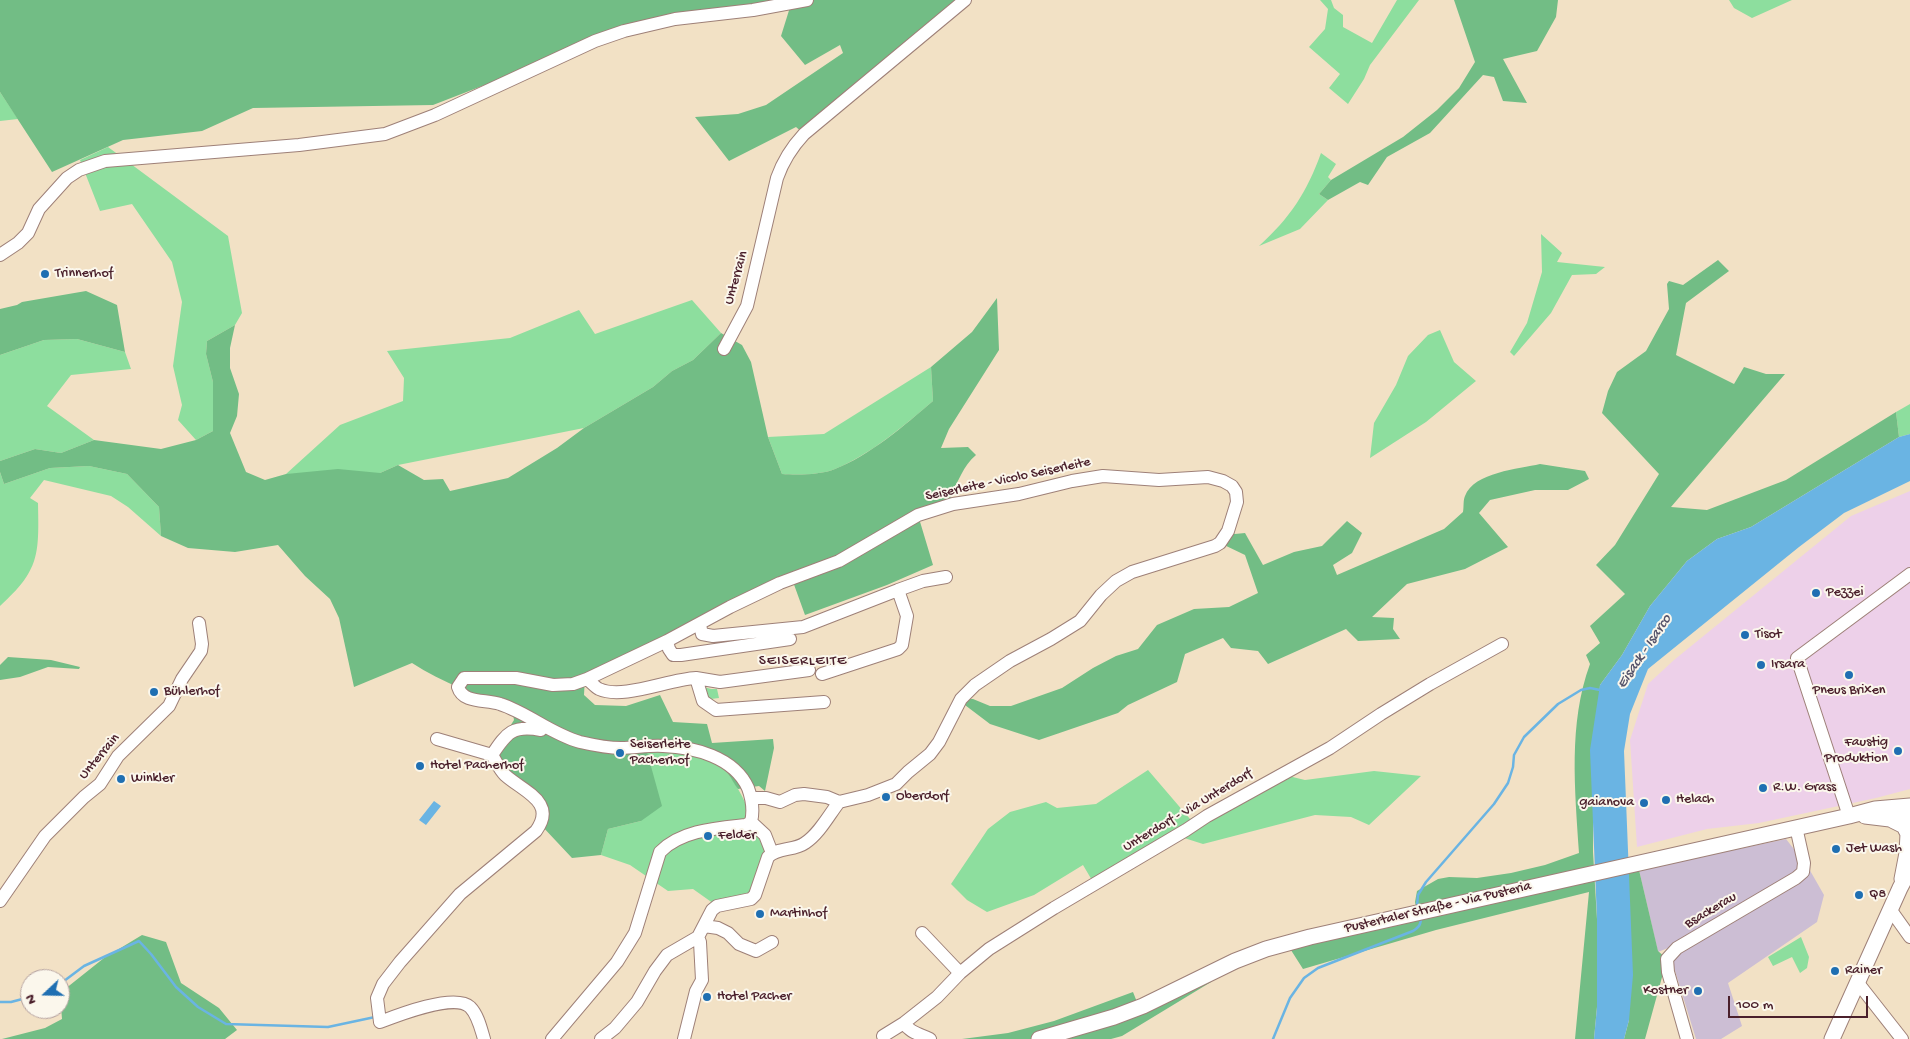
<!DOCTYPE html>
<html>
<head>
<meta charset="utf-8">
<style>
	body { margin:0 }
	#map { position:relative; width:1910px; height:1039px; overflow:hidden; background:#f2e1c5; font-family:"Gochi Hand",sans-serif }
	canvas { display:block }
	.north { position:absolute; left:20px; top:969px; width:50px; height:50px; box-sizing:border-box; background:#fbf7ec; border:1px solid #b4a19f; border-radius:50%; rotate:249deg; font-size:14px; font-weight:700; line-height:20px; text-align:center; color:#4a1f2b }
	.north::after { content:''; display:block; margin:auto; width:18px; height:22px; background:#1f6fb2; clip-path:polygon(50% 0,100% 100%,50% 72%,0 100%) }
	.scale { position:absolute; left:1728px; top:996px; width:140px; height:22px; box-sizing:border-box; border:2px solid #4a1f2b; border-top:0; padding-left:6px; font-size:15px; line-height:18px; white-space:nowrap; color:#4a1f2b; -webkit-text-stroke:4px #fbf7ec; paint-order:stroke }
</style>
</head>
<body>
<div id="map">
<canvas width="1910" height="1039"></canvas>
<div class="north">N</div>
<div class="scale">100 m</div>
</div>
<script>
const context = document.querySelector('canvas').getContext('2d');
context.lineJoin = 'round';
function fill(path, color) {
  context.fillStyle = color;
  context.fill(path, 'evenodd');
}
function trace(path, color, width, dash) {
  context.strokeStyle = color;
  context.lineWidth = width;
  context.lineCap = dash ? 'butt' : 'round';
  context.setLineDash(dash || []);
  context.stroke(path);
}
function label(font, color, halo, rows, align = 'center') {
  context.font = font + ' "Gochi Hand",sans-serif';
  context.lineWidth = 4;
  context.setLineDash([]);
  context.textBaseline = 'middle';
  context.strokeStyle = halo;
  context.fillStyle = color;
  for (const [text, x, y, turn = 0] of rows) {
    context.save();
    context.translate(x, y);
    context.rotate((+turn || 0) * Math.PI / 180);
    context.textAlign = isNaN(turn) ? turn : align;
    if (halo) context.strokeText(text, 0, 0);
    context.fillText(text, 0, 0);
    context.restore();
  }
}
fill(new Path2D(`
	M1910,491v298l-34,9 -117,25 -52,6 -70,18 -7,-107 18,-56 26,-24 177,-144z`), '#edd0e9');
fill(new Path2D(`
	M1786,839l22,28 16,28 -7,27 -89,61 14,43 -21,13h-25l-28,-91 -10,4 -19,-82z`), '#ccbed4');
fill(new Path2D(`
	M1320,0h11l3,8 9,7v12l29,16 25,-43h22l-49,65 -6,14 -16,25 -19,-16 11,-14 -31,-27 16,-18 3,-20z
	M1729,0h63l-40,18 -18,-10z
	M0,92l18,27 -18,2z
	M108,147l120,89 14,77 -7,12 -28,16 -1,13 7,28v49l-17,9 -18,-20 4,-15 -9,-39 9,-64 -10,-40 -40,-58 -32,7 -20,-51z
	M1321,153l15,11 -8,13 3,3 -12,14 9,6 -28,29 -41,17c31,-28 48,-54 62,-93z
	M1541,234l21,19 -5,9 48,5 -9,7 -24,1 -21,38 -37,43 -4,-4 17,-29 15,-51z
	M692,300l29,33 -28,27 -21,11 -19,16 -69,41 -186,37 -18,8 -94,1 54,-49 63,-24 1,-23 -17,-27 123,-13 69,-28 16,24z
	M1440,330l14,32 22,19 -50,41 -56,36 4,-35 22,-38 12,-29 20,-21z
	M77,339l48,13 6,17 -60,6 -24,31 47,34 -33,13 -26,-4 -35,12v-106l44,-15z
	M931,367l2,34c-28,24 -63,54 -98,68 -14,6 -38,6 -53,5l-14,-37 56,-3z
	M1910,404v30l-11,3 -3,-25z
	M89,466l38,8 32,33 2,29 -33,-29 -17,-11 -67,-16 -14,18 8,5c1,51 2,67 -38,103v-134l4,12 46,-16z
	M701,686l10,3h6l2,9 -8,1 1,3z
	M662,751c19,2 52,7 65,22 17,19 30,59 41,84l-13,38 -38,11 -24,-17 -25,2 -38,-26 -29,-10 7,-26 33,-8 6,-69z
	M1148,770l42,49 86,-46 29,7 69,-9 47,5 -52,49 -18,-8 -36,-2 -112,29 -22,-7 -85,50 -13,-22 -49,30 -47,17 -20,-12 -16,-16 37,-55 22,-17 36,-10 11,6 39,-4z
	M1801,937l8,20 -2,11 -7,5 -8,-16 -19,9 -5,-9z`), '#8dde9e');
fill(new Path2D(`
	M0,0h965l-161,134 -8,-7 -67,34 -34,-44 43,-3 28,-9 77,-52 -3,-8 -35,20 -24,-29 10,-32 -167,27 -191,74 -180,3 -51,23 -79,9 -71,32 -52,-80z
	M1454,0h104l-2,17 -19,34 -34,8 24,44 -24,-2 -9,-24 -11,-2 -53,58 -43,24 -19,28 -8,-3 -32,18 -9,-6 12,-14 72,-43 34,-27 22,-22 16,-26z
	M1718,260l11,11 -43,32 -10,52 58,29 10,-17 22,7h19l-114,133 36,3 79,-30 110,-68 3,25 -148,90 -34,12 -30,22 -37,45 -28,49 -22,30 -7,125v42l4,67v88l-3,32h-19l14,-147 -153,38 -133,39 -14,-22 128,-35 -2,-10 2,-11 21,-12 11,-2 28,1 34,-5 34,-8 34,-12c-4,-63 -11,-129 11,-189l-4,-9 14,-12 -10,-17 35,-32 -29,-29 19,-20 44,-71 -57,-61 6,-22 9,-19 29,-21 23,-42 -2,-25 2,-3 14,4z
	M86,291l31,14 8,47 -48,-13 -33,1 -44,15v-46l17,-4 5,-3z
	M997,298l2,52 -50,79 -8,19 27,-1 8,8c-14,12 -16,25 -26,40l3,9 -35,11 15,50 -46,20 -82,30 -13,-36 -207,97 -1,19 11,10 31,1 34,-11 13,27 34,2 5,19 61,-4 1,9 -9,43 -6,-5 -21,3c-4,-5 -7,-12 -11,-16 -16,-18 -58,-22 -80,-21l15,54 -21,15 -33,8 -7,26 -29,3 -31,-33 3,-11 -52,-59 22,-35 -2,-12c-34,-12 -69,-25 -100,-45l-58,24 -15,-69 -9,-19 -25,-23 -27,-31 -43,7 -47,-4 -27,-12 -2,-29 -32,-33 -38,-8 -39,2 -46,16 -4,-12v-11l35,-12 26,4 33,-13 67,9 35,-9 17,-9v-49l-7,-28 1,-13 28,-16 -5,23v20l9,26 -2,22 -7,17 16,39 19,8 21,-6 52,-5 42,4 18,-8 26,15 19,-1 7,12 58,-13 49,-30 27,-20 69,-41 19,-16 21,-11 28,-27 21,12 9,17 17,75 14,37c15,1 39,1 53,-5 34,-13 70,-44 98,-68l-2,-34 41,-35z
	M1540,464l45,7 4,8 -21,11h-33l-45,10 -11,13 29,34 -43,22 -58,15 -35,33 22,1 -1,11 7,10 -42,2 -12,-12 -78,35 -10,-13 -27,-3 -8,-10 -38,16 -8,28 -49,23 -10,8 -79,27 -49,-16 -33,-25h16l17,7h21l51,-18 31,-20 23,-12 22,-7 19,-24 37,-16 35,-2 29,-14 -13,-38 -25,-12 8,-12 7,3 10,-1 18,32 31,-13 28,-6 25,-25 15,12 -10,20 -19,12 4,10 107,-46 19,-17c1,-5 0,-12 2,-16 9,-24 54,-27 75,-32z
	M8,657l43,3 29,7 -1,2 -31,-2 -28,10 -20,3v-15z
	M1639,870l19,81 9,8 -22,80h-21l5,-19 -1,-148z
	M142,935l24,7 15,41 38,25 18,22 -12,9h-223l43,-11 17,-9 -2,-26 44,-35z
	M1209,978l2,4 -89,54 -11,3h-149l46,-6 46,-12 79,-29 8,20z`), '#72bd85');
fill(new Path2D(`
	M1910,434v47l-66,32 -45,34 -151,122 -18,45 -6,37 9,224 -4,45 -5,19h-30l3,-32v-88l-7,-169 10,-65 22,-30 28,-49 37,-45 30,-22 34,-12 148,-90z
	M434,801l7,5 -15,19 -7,-5z`), '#6ab4e3');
trace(new Path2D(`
	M1417,906l1,-11 8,-13 68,-78 14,-21 5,-16 1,-12 10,-18 34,-33 23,-14 9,-2 10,2
	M60,984l24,-18 55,-25 12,13 25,33 22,20 28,17 102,3 47,-10
	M0,1002h11l19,-5
	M1273,1039l17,-41 14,-20 14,-10 95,-37c6,-4 8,-6 8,-14`), '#6ab4e3', 2.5);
const minor = new Path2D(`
	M0,255l18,-12 10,-10 11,-24 28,-31 12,-8 26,-9 194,-16 86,-11 50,-19 160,-74 29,-10 51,-12 78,-9 54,-10
	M724,349l23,-43 30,-128c6,-17 14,-30 27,-44l161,-134
	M898,590l25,-9 23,-4
	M700,625l2,9 11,2 90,-9 95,-37 9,26 -5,29 -4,4 -76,25
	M667,641l2,8 4,6h8l109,-16
	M809,670l-89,12 -24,-4 7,23 13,9 108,-8
	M587,679c4,3 8,8 12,10 24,11 70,-10 97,-11
	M437,739l55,16c15,-23 21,-30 49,-25l3,-4
	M751,798h15l14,4 15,-7 9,-1 23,3 12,5
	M1849,816l-52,-158 113,-84
	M751,822l14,13 7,18
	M0,901l45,-65 39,-39 16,-13 18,-28 51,-50 13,-27 19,-28 1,-7 -3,-21
	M1890,909l20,28
	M704,926l14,2 10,5 11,11 17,7 16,-9
	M922,933l38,40
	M1858,983l44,56
	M904,1023c6,10 16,11 26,16
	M883,1036l21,-13 33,-26 23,-24 29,-24 65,-41 132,-78 21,-14 123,-68 51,-34 49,-30 72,-40
	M484,1039c-3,-10 -6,-24 -14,-32 -15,-14 -72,8 -90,15l-3,-24 6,-14 17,-22 60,-68 76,-63c21,-29 -12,-39 -31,-56 -6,-6 -9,-14 -13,-20
	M552,1039l65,-77 18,-29 25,-81c21,-22 58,-24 86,-27l5,-3c3,-12 1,-23 -3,-34 -14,-31 -54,-41 -85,-42 -14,-1 -28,2 -42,2 -14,0 -28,-3 -41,-6 -29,-8 -52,-29 -80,-38 -14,-5 -37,0 -42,-17l6,-9h52l37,7 20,-1 14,-5 80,-38 63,-34 50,-24 59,-22 79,-46 35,-11 66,-10 53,-13 31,-5 56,4 49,-3 15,4 9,5 4,6 1,10 -9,29 -8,12 -5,3 -83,26 -16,9 -15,14 -21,26 -29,18 -41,22 -35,24 -14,14 -22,43 -9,12 -22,18 -12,12 -28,11 -29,7c-10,13 -20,32 -34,41 -11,8 -27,4 -37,14l-13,38 -4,4 -34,7 -5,4 -14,27 -31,18 -12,16 -18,31 -22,26 -14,11
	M684,1039l12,-48 6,-11 -2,-38 -2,-5
	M1687,1039l-19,-67 -1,-13 10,-11 119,-70 7,-6 1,-9 -8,-36`);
const major = new Path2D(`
	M1865,816l25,3 14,7
	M1902,879l5,-26 1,-19 -4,-8v-8l6,-10
	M1039,1039l75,-22 29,-11 92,-45 31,-12 44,-12 539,-121 26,-7 35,-3
	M1832,1039l68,-151 10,-19`);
trace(minor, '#9e8078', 14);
trace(major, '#9e8078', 17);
trace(minor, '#fff', 12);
trace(major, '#fff', 15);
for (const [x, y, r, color] of [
	[45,274,5,"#1f6fb2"],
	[1816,593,5,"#1f6fb2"],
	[1745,635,5,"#1f6fb2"],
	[1761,665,5,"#1f6fb2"],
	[1849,675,5,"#1f6fb2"],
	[154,692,5,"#1f6fb2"],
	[1898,751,5,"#1f6fb2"],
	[620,753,5,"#1f6fb2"],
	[420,766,5,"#1f6fb2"],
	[121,779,5,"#1f6fb2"],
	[1763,788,5,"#1f6fb2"],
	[886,797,5,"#1f6fb2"],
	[1666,800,5,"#1f6fb2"],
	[1644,803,5,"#1f6fb2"],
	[708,836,5,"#1f6fb2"],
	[1836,849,5,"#1f6fb2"],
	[1859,895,5,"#1f6fb2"],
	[760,914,5,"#1f6fb2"],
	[1835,971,5,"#1f6fb2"],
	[1698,991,5,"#1f6fb2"],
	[707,997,5,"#1f6fb2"]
]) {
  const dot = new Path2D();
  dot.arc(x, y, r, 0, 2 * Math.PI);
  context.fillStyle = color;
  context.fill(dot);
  trace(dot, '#fbf7ec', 2);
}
label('14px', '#4a1f2b', '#fbf7ec', [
	["Trinnerhof",55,274],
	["Pezzei",1826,593],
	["Tisot",1755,635],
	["Irsara",1771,665],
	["Pneus Brixen",1849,691,"center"],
	["Bühlerhof",164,692],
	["Faustig",1888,743,"right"],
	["Produktion",1888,759,"right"],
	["Seiserleite",630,745],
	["Pacherhof",630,761],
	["Hotel Pacherhof",430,766],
	["Winkler",131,779],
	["R.W. Grass",1773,788],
	["Oberdorf",896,797],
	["Helach",1676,800],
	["gaianova",1634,803,"right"],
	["Felder",718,836],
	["Jet Wash",1846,849],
	["Q8",1869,895],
	["Martinhof",770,914],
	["Rainer",1845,971],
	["Kostner",1688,991,"right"],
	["Hotel Pacher",717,997]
], 'left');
label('14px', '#4a1f2b', '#fbf7ec', [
	["Unterrain",737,278,-74],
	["Seiserleite - Vicolo Seiserleite",1008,480,-12],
	["Unterrain",100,757,-50],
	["Unterdorf - Via Unterdorf",1188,811,-31],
	["Pustertaler Straße - Via Pusteria",1438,908,-13],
	["Bsackerau",1711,911,-31]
]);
label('italic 15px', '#55536b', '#fbf7ec', [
	["Eisack - Isarco",1645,652,-56]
]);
context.letterSpacing = '1px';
label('15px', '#4a1f2b', '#fbf7ec', [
	["SEISERLEITE",803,662]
]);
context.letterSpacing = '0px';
</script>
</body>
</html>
